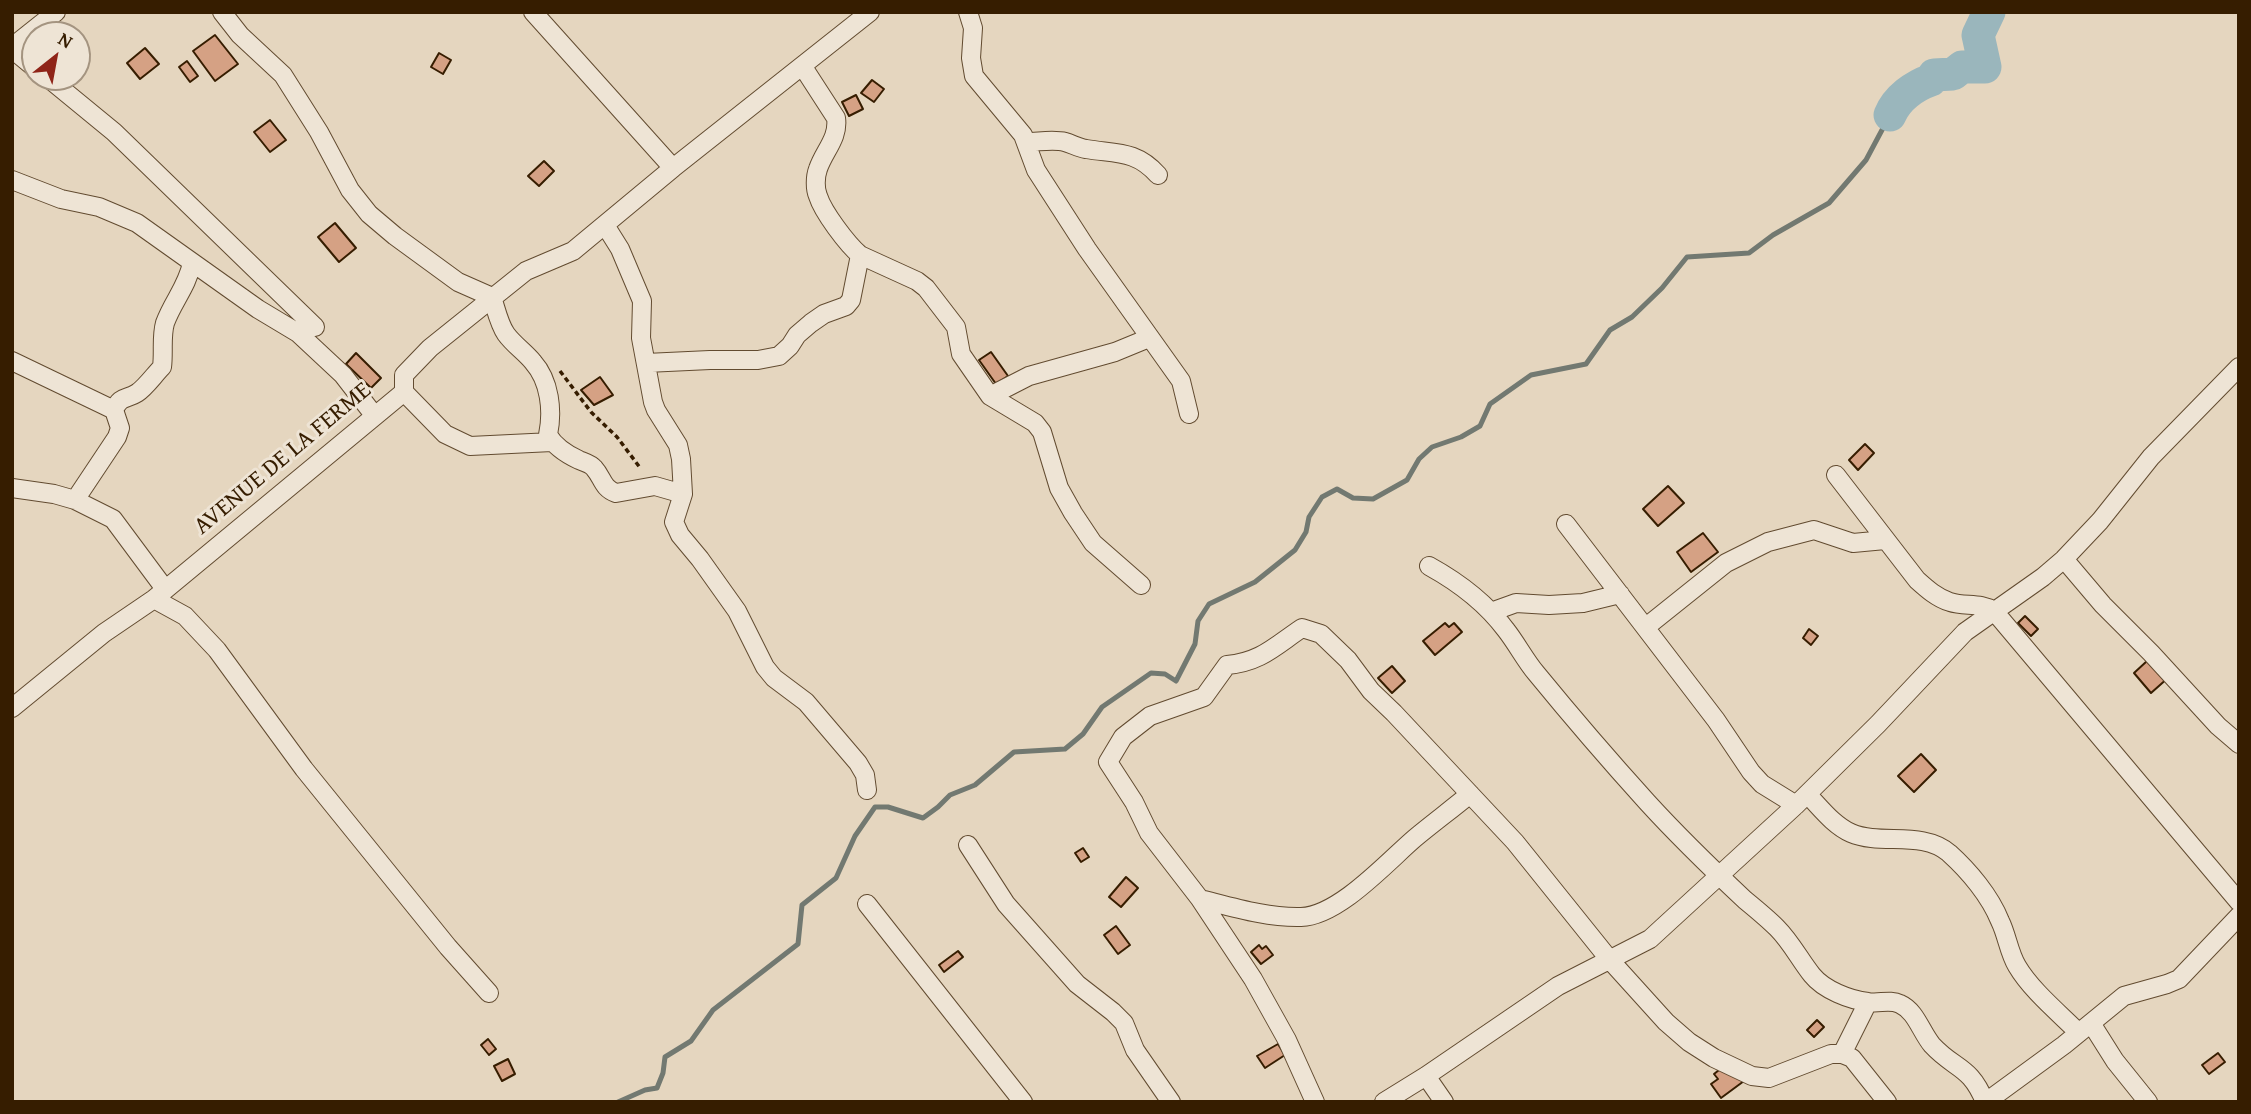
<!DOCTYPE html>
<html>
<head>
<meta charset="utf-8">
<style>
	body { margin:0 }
	#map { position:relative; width:2251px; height:1114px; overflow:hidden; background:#e5d6bf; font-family:"Gentium Book Plus",serif }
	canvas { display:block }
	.frame { position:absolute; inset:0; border:14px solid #361d00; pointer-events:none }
	.north { position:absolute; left:21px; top:21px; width:70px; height:70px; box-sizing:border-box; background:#eee4d5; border:2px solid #a49480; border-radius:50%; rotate:31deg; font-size:19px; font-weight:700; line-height:28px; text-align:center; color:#361d00 }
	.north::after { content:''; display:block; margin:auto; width:24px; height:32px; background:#8f2418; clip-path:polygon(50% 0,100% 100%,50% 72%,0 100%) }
</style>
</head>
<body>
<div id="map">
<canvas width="2251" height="1114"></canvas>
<div class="frame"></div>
<div class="north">N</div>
</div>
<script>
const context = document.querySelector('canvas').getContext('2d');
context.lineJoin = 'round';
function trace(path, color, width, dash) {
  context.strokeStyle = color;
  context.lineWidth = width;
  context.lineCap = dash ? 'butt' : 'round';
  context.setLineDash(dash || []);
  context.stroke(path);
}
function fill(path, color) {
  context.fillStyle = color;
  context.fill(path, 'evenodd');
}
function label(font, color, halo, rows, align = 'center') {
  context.font = font + ' "Gentium Book Plus",serif';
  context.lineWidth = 6;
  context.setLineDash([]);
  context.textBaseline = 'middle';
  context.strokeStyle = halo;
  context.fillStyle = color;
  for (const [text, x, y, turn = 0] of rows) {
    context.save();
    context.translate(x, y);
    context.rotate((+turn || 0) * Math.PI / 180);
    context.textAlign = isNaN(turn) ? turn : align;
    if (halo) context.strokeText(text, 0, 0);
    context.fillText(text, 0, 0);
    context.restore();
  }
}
trace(new Path2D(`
	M618,1102l27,-12 12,-2 6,-15 2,-16 26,-16 22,-31 85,-66 4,-39 34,-27 19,-42 20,-29h13l35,11 15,-11 12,-12 25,-10 39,-33 51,-3 18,-15 19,-27 49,-34 14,1 11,7 19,-37 3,-23 11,-17 46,-22 40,-32 11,-18 3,-15 13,-20 15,-8 16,9 20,1 34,-19 12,-21 13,-12 29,-10 19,-11 10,-22 41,-29 55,-11 24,-34 22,-13 30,-29 25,-31 62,-4 24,-18 56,-32 37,-43 24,-45`), '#727971', 5);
trace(new Path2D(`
	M1890,115c7,-17 24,-29 41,-35l3,-5 19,-1 9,-7h23l-7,-32 11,-23`), '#9ab6bc', 33);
const building = new Path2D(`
	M215,35l23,29 -23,17 -22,-30z
	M145,48l14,16 -19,15 -13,-16z
	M439,53l12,7 -8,14 -12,-7z
	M187,61l11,15 -8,6 -11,-15z
	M872,80l12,9 -10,13 -13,-9z
	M856,95l7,14 -14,7 -7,-14z
	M270,120l16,20 -16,12 -16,-20z
	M544,161l10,10 -15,15 -11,-10z
	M335,223l21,25 -17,14 -21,-25z
	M991,352l17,24 -12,8 -17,-24z
	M356,353l25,25 -10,10 -25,-24z
	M600,377l13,18 -19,10 -13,-15z
	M1865,444l9,9 -16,17 -9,-10z
	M1668,486l16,17 -26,23 -15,-17z
	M1703,533l15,19 -27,20 -14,-20z
	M2025,616l13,13 -7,7 -13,-13z
	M1445,623l4,4 5,-4 8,9 -27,23 -12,-14z
	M1809,629l9,7 -7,9 -8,-7z
	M2147,661l22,16 -18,16 -17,-20z
	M1392,666l13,15 -13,12 -14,-15z
	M1921,754l15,16 -22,22 -16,-16z
	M1083,848l6,9 -8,5 -6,-9z
	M1126,877l12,11 -17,19 -12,-10z
	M1116,926l14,19 -12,9 -14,-19z
	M1259,945l3,4 4,-3 7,9 -12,9 -10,-12z
	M958,951l5,6 -19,15 -5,-7z
	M1817,1020l7,7 -10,10 -7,-7z
	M488,1039l8,10 -7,6 -8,-10z
	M1278,1044l7,11 -20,13 -8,-12z
	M2218,1053l7,9 -16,12 -7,-9z
	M508,1059l7,15 -13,7 -8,-15z
	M1724,1066l20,15 -23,17 -10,-14 7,-5 -4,-5z`);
fill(building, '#d5a184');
trace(building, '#361d00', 2);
const minor = new Path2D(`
	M222,12l18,23 43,40 36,57 31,58 19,24 26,22 63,46 34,15c4,12 7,27 14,37 8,11 19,18 27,28 17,19 20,49 15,73 7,12 18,19 31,25 5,2 12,4 15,8 9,10 8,20 22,25l39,-7 28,8
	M533,12l140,156
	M968,12l5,16 -2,30 3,18 49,59 13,35 51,79 94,132 8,33
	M12,47l44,-35
	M12,49l23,19
	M803,67l33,51c3,20 -12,33 -18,51 -3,8 -3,20 0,27 5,16 29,48 42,59l57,26 9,7 30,39 5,27 29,42 45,27 7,9 17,56 14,25 20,30 48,42
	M47,77l67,55 201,195
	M1026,142c12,0 28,-3 39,0 7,2 14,6 21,7 30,5 50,1 72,26
	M12,180l49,19 38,8 38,16 121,86 40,24 45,42 31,40
	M605,225l15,24 22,52 -1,37 12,64 3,8 22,35 3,14 2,35 -9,28 6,13 20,24 37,52 28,56 9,11 32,24 52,61 7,12 2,15
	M12,361l102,49
	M646,363l64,-3h48l21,-4 11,-10 7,-11 14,-12 13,-9 22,-8 5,-6 9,-45
	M404,392l41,42 25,12 82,-4
	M990,396l39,-20 86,-24 34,-14
	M1836,475l81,105c10,9 20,18 33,22 15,5 30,0 44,9l245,291
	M12,488l42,6 21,6 38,19 52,70
	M75,500l42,-63 3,-9 -6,-18c7,-15 12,-10 23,-17 9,-6 17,-18 25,-26 2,-15 -1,-30 3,-44 8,-22 22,-36 27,-60
	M1566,524l150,196 35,52 11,12 34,21
	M2064,559l39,46 48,48 67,73 21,18
	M1429,566c29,16 57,37 77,64 11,14 19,30 30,43 36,44 73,87 111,129 31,34 65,67 98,98 11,9 22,18 32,28 14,14 23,32 35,47 12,15 38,25 56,27 11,2 22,-3 32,2 16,7 21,28 32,41 23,25 38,20 53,57
	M154,599l31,17 32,34 87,119 144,178 41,46
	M1491,612l25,-9 33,2 34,-2 37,-9
	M1646,627l80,-64 42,-21 46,-12 39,13 32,-3
	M12,708l92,-75 50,-34 250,-207v-17l26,-27 96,-77 47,-20 100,-83 197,-156
	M1807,794c13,13 26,31 44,39 30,13 71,-3 98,20 20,18 41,43 51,68 7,14 9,32 17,45 14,24 42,47 62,67
	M968,845l38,59 71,80 36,28 11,11 11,27 36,52
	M1200,899c32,8 68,19 101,18 38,-1 87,-56 114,-79 18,-15 37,-29 55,-44
	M867,904l156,198
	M2091,1023l24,38 33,41
	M1842,1054l26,-52
	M1426,1076l18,26
	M1315,1102l-28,-62 -34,-61 -53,-80 -51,-66 -15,-31 -26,-40 15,-25 27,-21 54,-19 23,-32c34,-3 48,-19 75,-37l19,6 27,26 23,31 23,22 121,129 94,117 57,63 23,20 25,16 38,18 17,2 62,-24h11l10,4 35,44
	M1384,1102l42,-26 132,-90 92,-47 146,-134 82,-81 87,-92 78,-55 21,-18 36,-38 51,-64 88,-90
	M1986,1102l78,-57 60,-49 43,-12 12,-5 60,-63`);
trace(minor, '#624b30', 20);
trace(new Path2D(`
	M560,371l31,41 26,25 24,32`), '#361d00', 3.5, [5, 3.5]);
trace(minor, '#eee4d5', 18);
label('24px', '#361d00', '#eee4d5', [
	["AVENUE DE LA FERME",283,459,-40]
]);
</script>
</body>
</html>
